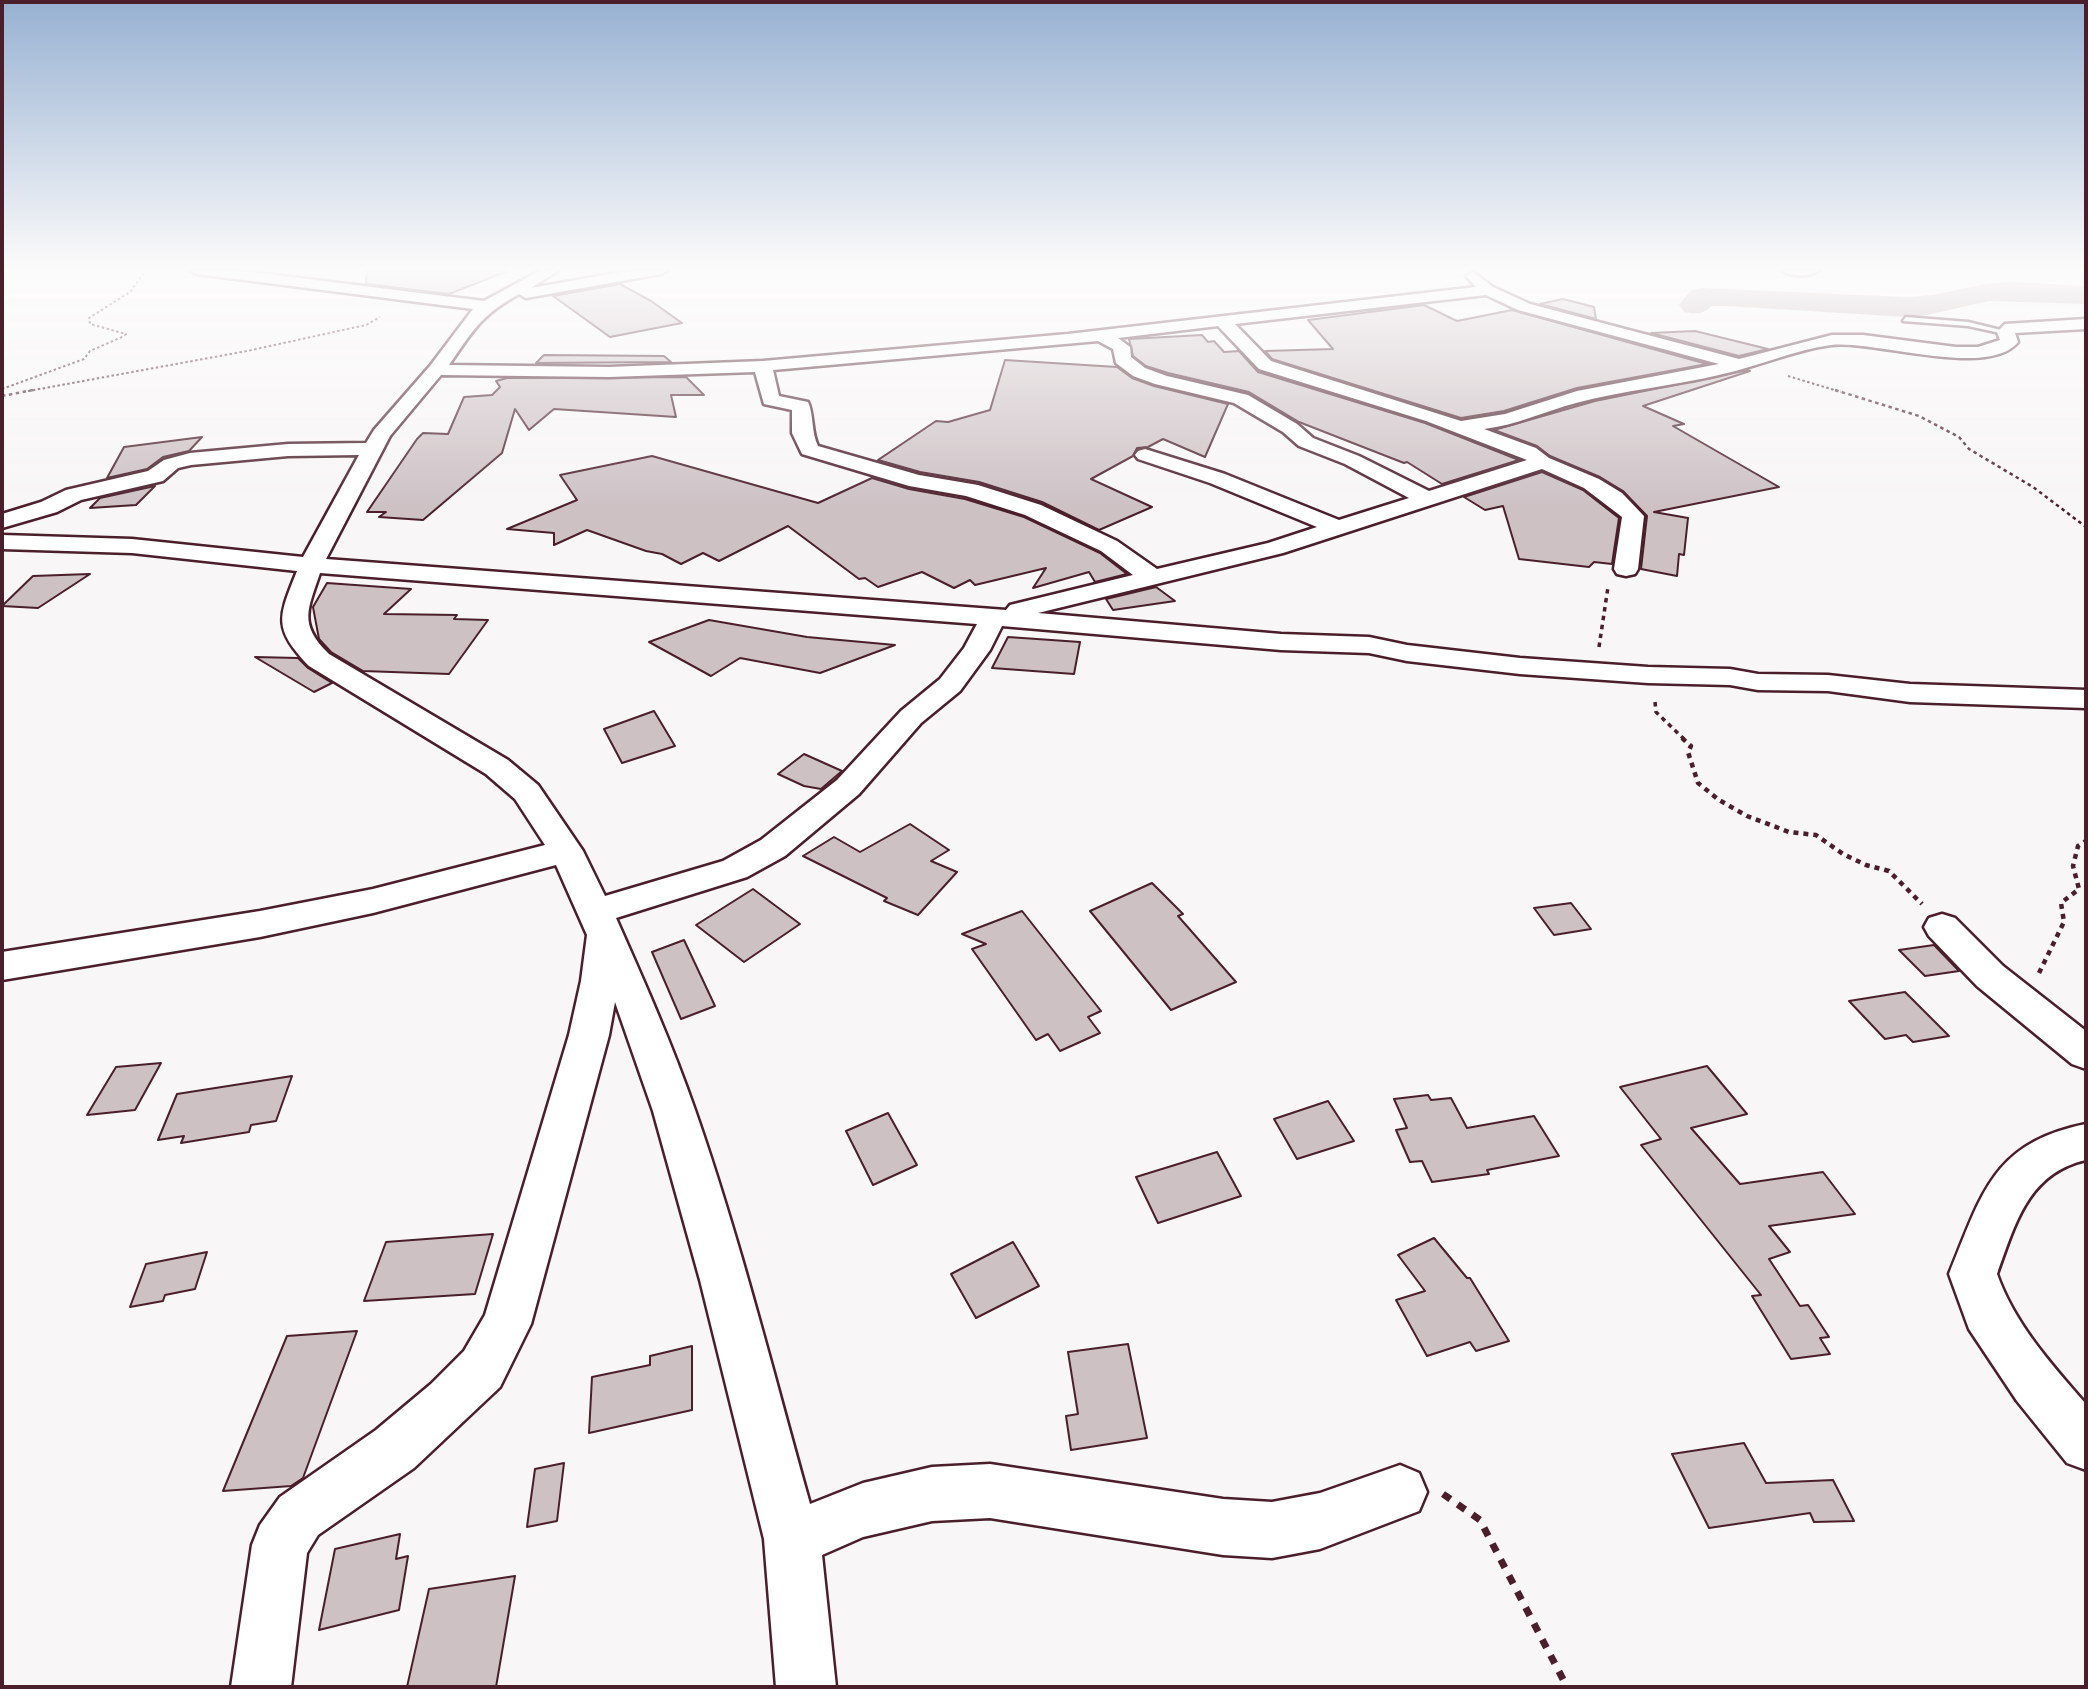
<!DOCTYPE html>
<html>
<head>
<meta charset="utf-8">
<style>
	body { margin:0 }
	#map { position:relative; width:2088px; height:1689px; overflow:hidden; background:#f8f6f7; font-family:Itim,sans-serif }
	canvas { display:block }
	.frame { position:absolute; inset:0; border:4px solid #4a1f2b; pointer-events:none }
</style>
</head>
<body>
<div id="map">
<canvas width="2088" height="1689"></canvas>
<div class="frame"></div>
</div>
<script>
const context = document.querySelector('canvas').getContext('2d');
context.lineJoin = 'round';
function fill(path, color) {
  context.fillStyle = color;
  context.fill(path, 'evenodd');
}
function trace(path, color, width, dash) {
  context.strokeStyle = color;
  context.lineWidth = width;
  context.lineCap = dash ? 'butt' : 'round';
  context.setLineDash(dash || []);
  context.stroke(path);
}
fill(new Path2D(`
	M2012,282l74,4v18l-97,-3 -62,14 -21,2 -179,-11h-16c-8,9 -16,8 -27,6l-5,-7 12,-15 11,-2 204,9c36,0 70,-15 106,-15z`), '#bdadb0');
const building = new Path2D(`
	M367,270h137l1,2 -56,22 -83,-10z
	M620,284l31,17 31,22 -72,14 -57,-41z
	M1563,299l31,8 2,12 -56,-15z
	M1424,305l33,16 55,-11 195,54 -130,24 -73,23 -43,7 -189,-59 -7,-8 68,-2 -25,-29z
	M1695,331l73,18 -29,7 -88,-23z
	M1202,335l6,7 6,-1 10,11 15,-1 19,21 167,51 94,37 -77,24 -35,-22 -3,1 -105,-41 -50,-30 -81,-19 -22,-7 -13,-10 -4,-17z
	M544,355l120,1 7,6 -135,1z
	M1005,360l112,7 15,11 22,8 74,18 -23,53 -42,-18 -15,8 -11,1 -4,8 -42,23 61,28 -53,23 -57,-28 -63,-20 -59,-10 -42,-12 58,-39 12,1 42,-12z
	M1748,370l2,1 -107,35 41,18 -11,2 106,61 -125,25 34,6 -4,37 -5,-1 -2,22 -36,-7 6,-53 -24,-25 -23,-14 -50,-21 -13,-10 -43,-16 101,-29z
	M686,377l18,18h-33l5,22 -122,-8 -25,21 -14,-21 -13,44 -79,67 -44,-3 7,-5h-19l50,-73 6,-6 25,1 16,-37 28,-2 8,-8 -4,-6 11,-3z
	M202,437l-13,14 -26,6 -16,12 -40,9 17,-31z
	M652,456l166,47 54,-25 37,11 56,10 59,18 76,36 27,21 -32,8 -6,-10 -56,16 13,-20 -71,17 -5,-5 -16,8 -32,-16 -44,15 -13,-9 -6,1 -71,-53 -69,35 -16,-8 -22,11 -19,-10 -16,-3 -59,-21 -33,15v-12l-47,-4 70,-29 -17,-25z
	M1542,472l41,18 36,28 -7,46 -18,-2 -5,5 -70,-8 -16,-53 -18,4 -21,-13z
	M155,486l-19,19 -46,3 10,-10z
	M90,574l-52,34 -36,-2 31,-30z
	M327,583l84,6 -27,25 73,1 -3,4 34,1 -39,54 -86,-3 -32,-19 -12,-13 -6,-32z
	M1156,587l19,14 -62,9 -7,-11z
	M709,620l98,17 88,8 -75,28 -80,-15 -29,18 -62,-34z
	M1008,637l72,5 -6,32 -82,-6z
	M255,657l43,1 10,10 24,15 -18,9z
	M654,711l21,35 -53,17 -18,-34z
	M804,754l38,17 -21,18 -17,-3 -26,-12z
	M910,824l39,26 -18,11 26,11 -39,43 -34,-14 3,-3 -84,-42 31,-19 26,15z
	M1152,883l31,31 -5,2 58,66 -65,28 -81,-99z
	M753,889l47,35 -56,38 -48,-37z
	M1571,903l20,26 -37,6 -20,-27z
	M1022,911l79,100 -13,6 12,16 -40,18 -12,-17 -12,6 -64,-91 14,-5 -24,-10z
	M684,940l31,66 -34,13 -29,-67z
	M1934,945l25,26 -34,5 -26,-26z
	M1905,992l44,44 -36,6 -7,-7 -21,4 -36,-38z
	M161,1063l-26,47 -48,5 29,-48z
	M1707,1066l40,48 -56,14 49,56 83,-12 32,42 -86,12 21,26 -21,7 31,47 8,-1 21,32 -9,1 10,16 -39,5 -39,-63 9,-1 -120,-150 20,-6 -41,-52z
	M292,1076l-16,45 -25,4 -2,7 -68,11 3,-7 -26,4 19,-46z
	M1428,1095l3,5 20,-2 16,30 67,-12 25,40 -72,14 2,4 -57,8 -10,-21 -12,1 -14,-32 11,-2 -13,-29z
	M1328,1101l26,40 -57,18 -23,-40z
	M888,1113l29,52 -44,20 -27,-54z
	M1217,1152l24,44 -83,27 -22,-46z
	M493,1234l-18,60 -111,7 22,-59z
	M1434,1238l33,40h3l39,63 -33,10 -6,-9 -43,14 -31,-56 29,-9 -27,-36z
	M1013,1242l26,44 -63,32 -25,-44z
	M207,1252l-12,37 -30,6 -2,6 -33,6 16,-43z
	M357,1331l-54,147 -12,8 -68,5 64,-155z
	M1128,1344l19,94 -76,12 -5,-34 12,-2 -10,-62z
	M692,1346v64l-103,23 3,-56 58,-12v-9z
	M1744,1443l22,40 67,-3 21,41 -40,1 -4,-9 -101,15 -37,-74z
	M564,1463l-7,58 -30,6 8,-58z
	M400,1534l-4,25 12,-3 -9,54 -80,20 16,-81z
	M515,1576l-19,111h-89l22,-98z`);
fill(building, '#cdc1c4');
trace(building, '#4a1f2b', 2);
const service = new Path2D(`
	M1906,317l62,5 41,10 -4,2 -37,-8 -65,-5z`);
const minor = new Path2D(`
	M190,270h45l249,31 57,-31h18l-28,18 102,-18h35l-7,4 -135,24 -7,-4c-39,22 -45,35 -70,71l160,2 154,-6 305,-27 408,-47 -10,-11 7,-4 20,15 37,17 209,55 93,-24h31l93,12h22l22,-7 -3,-8 8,-8 81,-5v10l-71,4 3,9c-30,37 -143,-2 -187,3 -37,5 -72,21 -108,29 -49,12 -99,16 -147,29 -31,8 -59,22 -92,26l52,19 13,10 50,21 23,14 22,23 -6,53 -3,5 -9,2 -9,-2 -3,-5 8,-52 -38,-29 -42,-19 -259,84 -245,60 243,21 88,3 38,8 113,13 128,9 82,2 28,5 70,1 82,9 176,6v18l-176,-6 -82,-11 -70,-1 -28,-5 -82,-2 -128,-9 -113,-13 -38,-8 -88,-3 -279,-24 -12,24 -30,41 -39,32 -62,71 -74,62 -38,21 -131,41c28,63 56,126 79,192 45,129 78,262 115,394l53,-21 69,-16 58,-3 233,35 49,3 48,-9 80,-28 19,8 8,19 -8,19 -99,38 -48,9 -49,-3 -233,-37 -58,3 -69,16 -41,18 14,132h-60l-12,-148 -64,-259 -47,-169 -38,-109 -6,33 -78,289 -31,63 -86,81 -96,67 -11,18 -16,134h-60l21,-142 8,-20 20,-28 96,-67 55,-46 33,-33 21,-36 84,-280 12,-54 6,-46 -31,-70 -183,48 -113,24 -258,43v-28l258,-41 113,-22 172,-44 -30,-46 -29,-25 -177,-108c-37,-39 -30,-49 -12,-95l-165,-18 -130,-4v-14l130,4 171,18 56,-102 -71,1 -97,9 -13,3 -15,13 -82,19 -24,12 -55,16v-14l39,-12 25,-12 82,-19 16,-11 26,-7 98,-9 78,-1 8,-13 56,-64 43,-57 -276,-35zM1486,295l32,15 201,54 -142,27 -72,23 -44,7 -190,-60 -36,-37zM1218,326l41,43 167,52 101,39 -98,31 -70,-35 -46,-18 -16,-14 -49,-29 -81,-19 -22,-8 -14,-11 -1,-10 -12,-9zM1098,341l15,8 3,14 17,13 22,8 79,19 49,29 16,14 46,18 64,34 -70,22 -114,-46 -80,-25 -7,2 -3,4 3,4 72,24 107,44 -49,16 -111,26 -40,-28 -76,-36 -63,-20 -59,-10 -101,-29c-7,-14 -4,-31 -10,-44l-29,-6 -6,-26zM755,372l9,32 28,6v23l10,21 107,32 57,10 59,19 76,36 32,24 -123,30 -4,5 -680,-51 64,-123 51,-61 168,2zM320,573l657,51 -13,24 -24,31 -39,32 -64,69 -76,60 -38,21 -118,35 -22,-45 -45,-66 -30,-25 -179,-106c-31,-30 -21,-45 -9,-81z
	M1782,270h37c-8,7 -29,7 -37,0z
	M1942,914l13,4 48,48 83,65v38l-14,-5 -95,-78 -48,-50 -5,-9 5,-9z
	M2086,1124v36c-58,13 -71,64 -89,114 17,49 55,91 89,130v66l-19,-7 -50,-62 -48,-72 -20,-55c33,-80 43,-131 137,-150z`);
trace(service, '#4a1f2b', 5);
trace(minor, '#4a1f2b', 5);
trace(new Path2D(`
	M1788,376l53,16
	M2,389l82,-30 6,-8 34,-15 2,-2 -36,-10 -1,-6 41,-26 16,-22
	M23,392l224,-41 119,-26 14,-8`), '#4a1f2b', 2, [2.5, 2.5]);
trace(new Path2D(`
	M1835,390l84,26 40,21 10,12 64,38 53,40
	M2,396l31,-6`), '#4a1f2b', 2.5, [3.5, 3.5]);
trace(new Path2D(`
	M1599,647l9,-60
	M1655,702l1,10 28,27`), '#4a1f2b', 3.5, [4.5, 4.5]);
trace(new Path2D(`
	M1682,738l9,8 -3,6 10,31 21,17 28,16 42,16 27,3 27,19 23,11 23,6 33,33
	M2039,973l25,-51 -3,-19 18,-14 -6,-23 5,-20 8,-5`), '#4a1f2b', 4.5, [5, 5]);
trace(new Path2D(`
	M1443,1494l37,26 87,167`), '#4a1f2b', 7, [9, 9]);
fill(service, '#fff');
fill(minor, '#fff');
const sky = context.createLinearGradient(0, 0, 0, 507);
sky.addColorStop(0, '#97b1d2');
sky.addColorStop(0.53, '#fcfbfb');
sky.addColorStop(1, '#fcfbfb00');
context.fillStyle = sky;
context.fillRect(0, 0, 2088, 507);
</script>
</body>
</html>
